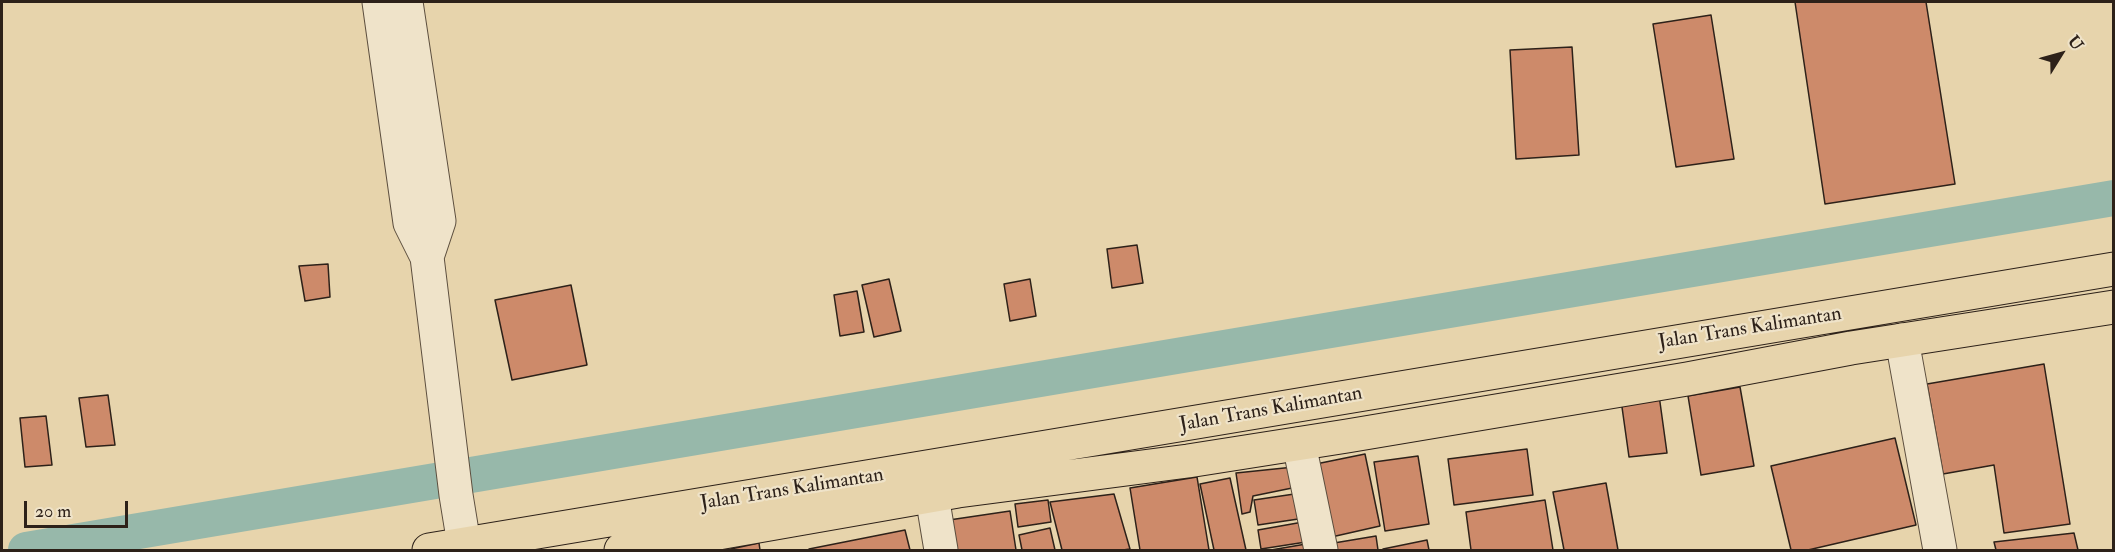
<!DOCTYPE html>
<html>
<head>
<meta charset="utf-8">
<style>
	body { margin:0 }
	#map { position:relative; width:2115px; height:552px; overflow:hidden; background:#e7d4ac; font-family:"IM FELL Double Pica",serif }
	canvas { display:block }
	.frame { position:absolute; inset:0; border:3px solid #2d2119; pointer-events:none }
	.north { position:absolute; left:2031px; top:24px; width:60px; height:60px; -webkit-text-stroke:4px #efe3c9; paint-order:stroke; rotate:53deg; font-size:16px; font-weight:700; line-height:24px; text-align:center; color:#2d2119 }
	.north::after { content:''; display:block; margin:auto; width:21px; height:27px; background:#2d2119; clip-path:polygon(50% 0,100% 100%,50% 72%,0 100%) }
	.scale { position:absolute; left:24px; top:501px; width:104px; height:27px; box-sizing:border-box; border:3px solid #2d2119; border-top:0; padding-left:8px; font-size:18px; line-height:21px; white-space:nowrap; color:#2d2119; -webkit-text-stroke:4px #efe3c9; paint-order:stroke }
</style>
</head>
<body>
<div id="map">
<canvas width="2115" height="552"></canvas>
<div class="frame"></div>
<div class="north">U</div>
<div class="scale">20 m</div>
</div>
<script>
const context = document.querySelector('canvas').getContext('2d');
context.lineJoin = 'round';
function trace(path, color, width, dash) {
  context.strokeStyle = color;
  context.lineWidth = width;
  context.lineCap = dash ? 'butt' : 'round';
  context.setLineDash(dash || []);
  context.stroke(path);
}
function fill(path, color) {
  context.fillStyle = color;
  context.fill(path, 'evenodd');
}
function label(font, color, halo, rows, align = 'center') {
  context.font = font + ' "IM FELL Double Pica",serif';
  context.lineWidth = 4.5;
  context.setLineDash([]);
  context.textBaseline = 'middle';
  context.strokeStyle = halo;
  context.fillStyle = color;
  for (const [text, x, y, turn = 0] of rows) {
    context.save();
    context.translate(x, y);
    context.rotate((+turn || 0) * Math.PI / 180);
    context.textAlign = isNaN(turn) ? turn : align;
    if (halo) context.strokeText(text, 0, 0);
    context.fillText(text, 0, 0);
    context.restore();
  }
}
trace(new Path2D(`
	M26,550l2088,-352`), '#97b8aa', 36);
const building = new Path2D(`
	M1795,2h131l29,182 -130,20z
	M1711,15l23,144 -58,8 -23,-143z
	M1572,47l7,108 -63,4 -6,-109z
	M1137,245l6,38 -31,5 -5,-39z
	M328,264l2,33 -25,4 -6,-35z
	M889,279l12,52 -27,6 -12,-52z
	M1030,279l6,37 -26,5 -6,-37z
	M571,285l16,80 -75,15 -17,-80z
	M857,291l7,41 -24,4 -6,-41z
	M2044,364l26,160 -66,9 -10,-68 -51,9 -16,-90z
	M1740,387l14,79 -53,9 -13,-79z
	M108,395l7,50 -29,2 -7,-49z
	M1659,395l8,58 -38,4 -8,-57z
	M46,416l6,49 -27,2 -5,-49z
	M1895,438l21,87 -108,25h-17l-20,-84z
	M1527,449l6,46 -79,10 -6,-46z
	M1365,454l15,72 -53,12 -16,-73z
	M1418,456l11,68 -44,7 -11,-69z
	M1294,467l3,20 -44,9 -3,16 -8,2 -6,-41z
	M1197,477l12,73h-69l-10,-62z
	M1230,478l16,72h-32l-14,-66z
	M1606,483l12,67h-54l-11,-58z
	M1301,493l4,25 -47,7 -4,-25z
	M1114,494l16,55 -7,1h-61l-12,-48z
	M1048,500l3,22 -33,5 -3,-23z
	M1545,500l8,50h-82l-5,-38z
	M1010,511l6,39h-62l-5,-30z
	M1303,522l3,20 -45,7 -3,-19z
	M1050,528l5,22h-33l-3,-15z
	M905,530l5,20h-100l-1,-1z
	M2074,533l4,17h-82l-2,-8z
	M1376,536l2,14h-49l-1,-6z
	M1427,540l2,10h-46v-1z
	M759,543l1,7h-34z
	M1306,544l1,6h-36z`);
fill(building, '#cd8a6a');
trace(building, '#2d2119', 1.5);
const minor = new Path2D(`
	M379,2l31,221 17,34 29,238 8,49
	M406,2l33,219 -12,36
	M1902,340l38,210
	M1299,444l22,106
	M932,496l9,54`);
const trunk = new Path2D(`
	M429,550l1685,-281
	M621,550l337,-59 230,-30 159,-25 340,-57 164,-31 263,-41`);
trace(minor, '#5c4e3e', 35);
trace(trunk, '#2d2119', 35);
trace(minor, '#efe3c9', 33);
trace(trunk, '#e7d4ac', 33);
label('20px', '#2d2119', '#efe3c9', [
	["Jalan Trans Kalimantan",1750,329,-9],
	["Jalan Trans Kalimantan",1271,410,-10],
	["Jalan Trans Kalimantan",792,490,-9]
]);
</script>
</body>
</html>
